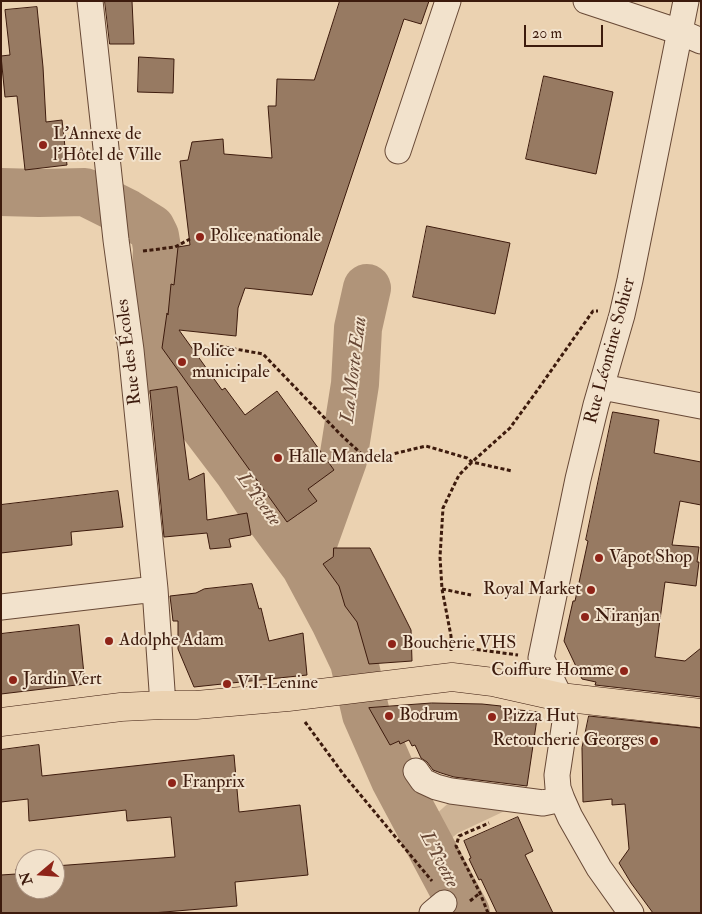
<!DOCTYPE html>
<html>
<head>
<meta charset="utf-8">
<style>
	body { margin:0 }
	#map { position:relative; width:702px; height:914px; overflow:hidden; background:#ebd2b1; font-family:"IM FELL Double Pica",serif }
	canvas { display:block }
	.frame { position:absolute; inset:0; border:2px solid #3d1b0d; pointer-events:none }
	.north { position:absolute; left:15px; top:849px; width:50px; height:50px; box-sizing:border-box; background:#f2e2cc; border:1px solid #aa9280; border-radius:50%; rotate:252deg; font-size:14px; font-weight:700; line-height:20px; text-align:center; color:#3d1b0d }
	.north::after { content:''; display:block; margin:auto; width:18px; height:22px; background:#8f2418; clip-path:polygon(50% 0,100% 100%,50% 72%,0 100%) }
	.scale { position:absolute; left:524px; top:25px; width:79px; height:22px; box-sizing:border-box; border:2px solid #3d1b0d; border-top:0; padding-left:6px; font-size:15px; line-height:18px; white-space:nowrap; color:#3d1b0d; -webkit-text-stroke:4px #f2e2cc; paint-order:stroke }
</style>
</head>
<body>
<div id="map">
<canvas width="702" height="914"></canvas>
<div class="frame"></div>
<div class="north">N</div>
<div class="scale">20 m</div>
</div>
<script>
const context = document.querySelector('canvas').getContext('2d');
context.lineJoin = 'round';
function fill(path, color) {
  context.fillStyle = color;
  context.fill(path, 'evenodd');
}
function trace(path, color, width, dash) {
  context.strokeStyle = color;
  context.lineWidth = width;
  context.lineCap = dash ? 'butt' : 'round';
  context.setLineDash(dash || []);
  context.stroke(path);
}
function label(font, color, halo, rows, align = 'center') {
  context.font = font + ' "IM FELL Double Pica",serif';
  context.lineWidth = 4;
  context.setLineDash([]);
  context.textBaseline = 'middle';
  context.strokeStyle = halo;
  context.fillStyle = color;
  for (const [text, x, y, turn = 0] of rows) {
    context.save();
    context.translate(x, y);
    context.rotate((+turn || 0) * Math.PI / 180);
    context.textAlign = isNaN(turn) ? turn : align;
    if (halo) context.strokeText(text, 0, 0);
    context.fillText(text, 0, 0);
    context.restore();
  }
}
fill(new Path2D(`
	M453,799l56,10 -51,24 -9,7 -15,-24z`), '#cdb395');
trace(new Path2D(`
	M1,192l38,1 46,-1 42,21 24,15 4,8 2,12 -4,87 3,16 5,15 5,10 72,95 30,45 37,50 30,56 19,40 12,52 29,66 71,133
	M305,566l38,-106 12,-76 3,-56 9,-40`), '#b09479', 48);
const building = new Path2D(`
	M105,1h27l2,43h-24z
	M340,1h89l-8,23 -17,-5 -92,276 -67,-7 -7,20 -2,28 -57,-6 43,60 3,-2 20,27 32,-24 57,79 -26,19 9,12 -30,21 -125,-174 5,-35 1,2 3,-31 3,1 4,-38 12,-2 -10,-84 8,-1 4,-18 31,-3 1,15 48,4 -4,-52h8l1,-27 37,1z
	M37,7l6,60 3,55 16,-2 5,45 -42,5 -8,-74 -12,1 -4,-41 9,-1 -5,-45z
	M139,57l35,2 -1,34 -35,-1z
	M544,76l69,16 -17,82 -70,-15z
	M427,226l83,17 -15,71 -82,-17z
	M177,387l12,93 15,-7 3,47 40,-7 4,22 -22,4 2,8 -21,2 -3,-16 -43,4 -14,-146z
	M613,412l46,8 -5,33 47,9v43l-21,-4 -8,44 27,2 -2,15h2l-3,24 -31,-4 -10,75 30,4 16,-13v49l-106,-12 1,-3 -14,-3 -18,-38 9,-40h2l13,-60 -2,-1z
	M118,491l5,36 -52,5 1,13 -71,8v-48z
	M334,548h36l41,82 1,31 -43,3 -12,-42 -12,-16 -6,-20 -16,-22 10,-7z
	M252,584l7,25 2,-1 8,33 34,-8 4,42 -113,12 -16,-38v-28h-5l-3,-25 26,-3 8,-4z
	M79,625l6,59 -84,10v-60z
	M432,703l50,1 19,2v2l37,4 -11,74 -73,-9 -13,-4 -8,-3 -6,-8 -6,-4 -6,-13 -3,1 -3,-6 -9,4 -1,-3 -9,4 -21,-37z
	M589,716l112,12v185h-48l-22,-30 -12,-20 10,-14 -4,-45 -13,1v-6l-29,3 -1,-54z
	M39,745l3,31 192,-21 5,57 61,-7 8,70 -73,7 2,24 -85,7h-151v-38l15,-1v-5l9,-1v21h30v-23l120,-9 -4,-40 -44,4 -1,-11 -97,11 -1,-22 -27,3v-52z
	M518,817l15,34 -8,4 28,58h-56l-16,-34 -2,1 -10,-21 2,-1 -7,-17z`);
fill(building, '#977a62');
trace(building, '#3d1b0d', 1);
const minor = new Path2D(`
	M90,1l26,239 15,110 24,239 8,116
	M586,1l94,31 21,9
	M398,151l50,-150
	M602,387l99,19
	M1,607l154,-18
	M416,771l7,10 13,6 15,4 92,12 19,-4
	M432,913l12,-10
	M631,913l-32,-45 -29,-51 -8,-18 -4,-11 -1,-13 8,-53 -5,-25 -19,-39 37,-179 18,-74 26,-90 8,-35 56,-279`);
const major = new Path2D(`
	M1,722l120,-15 42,-2h33l92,-8 164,-20 41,5 67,15 141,16`);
trace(minor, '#684936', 27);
trace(major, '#3d1b0d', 29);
trace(new Path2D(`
	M143,251l32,-4 15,-8
	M213,345l50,9 77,80 28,26 58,-14 41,12 5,4 40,9
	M442,589l29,6
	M451,646l67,9
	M451,651v-15l-9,-47 -2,-32 3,-49 16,-33 13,-13 38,-34 24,-33 59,-84h5
	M305,722l39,53 88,106
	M470,901l10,-8
	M488,913l-8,-20 -24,-47 3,-10 30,-13`), '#3d1b0d', 3, [4, 2.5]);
trace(minor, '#f2e2cc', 25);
trace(major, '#ebd2b1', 28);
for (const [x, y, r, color] of [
	[43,145,5,"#8f2418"],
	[200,237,5,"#8f2418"],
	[182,362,5,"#8f2418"],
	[278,458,5,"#8f2418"],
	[599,558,5,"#8f2418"],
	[591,590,5,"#8f2418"],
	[585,617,5,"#8f2418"],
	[109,641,5,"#8f2418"],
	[392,644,5,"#8f2418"],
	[624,671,5,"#8f2418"],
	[13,680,5,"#8f2418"],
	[227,684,5,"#8f2418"],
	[389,716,5,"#8f2418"],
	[492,717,5,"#8f2418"],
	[654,741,5,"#8f2418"],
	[172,783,5,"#8f2418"]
]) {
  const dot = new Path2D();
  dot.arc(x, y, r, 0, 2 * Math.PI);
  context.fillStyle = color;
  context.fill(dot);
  trace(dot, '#f2e2cc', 2);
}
label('18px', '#3d1b0d', '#f2e2cc', [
	["L'Annexe de",53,135],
	["l'Hôtel de Ville",53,156],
	["Police nationale",210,237],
	["Police",192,352],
	["municipale",192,373],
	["Halle Mandela",288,458],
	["Vapot Shop",609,558],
	["Royal Market",581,590,"right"],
	["Niranjan",595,617],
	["Adolphe Adam",119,641],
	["Boucherie VHS",402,644],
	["Coiffure Homme",614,671,"right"],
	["Jardin Vert",23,680],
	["V.I. Lenine",237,684],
	["Bodrum",399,716],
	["Pizza Hut",502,717],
	["Retoucherie Georges",644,741,"right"],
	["Franprix",182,783]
], 'left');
label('18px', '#3d1b0d', '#f2e2cc', [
	["Rue Léontine Sohier",611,351,-75],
	["Rue des Écoles",130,352,-97]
]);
label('italic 19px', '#654533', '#f2e2cc', [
	["La Morte Eau",355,370,-83],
	["L'Yvette",258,500,54],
	["L'Yvette",438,860,62]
]);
</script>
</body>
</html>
